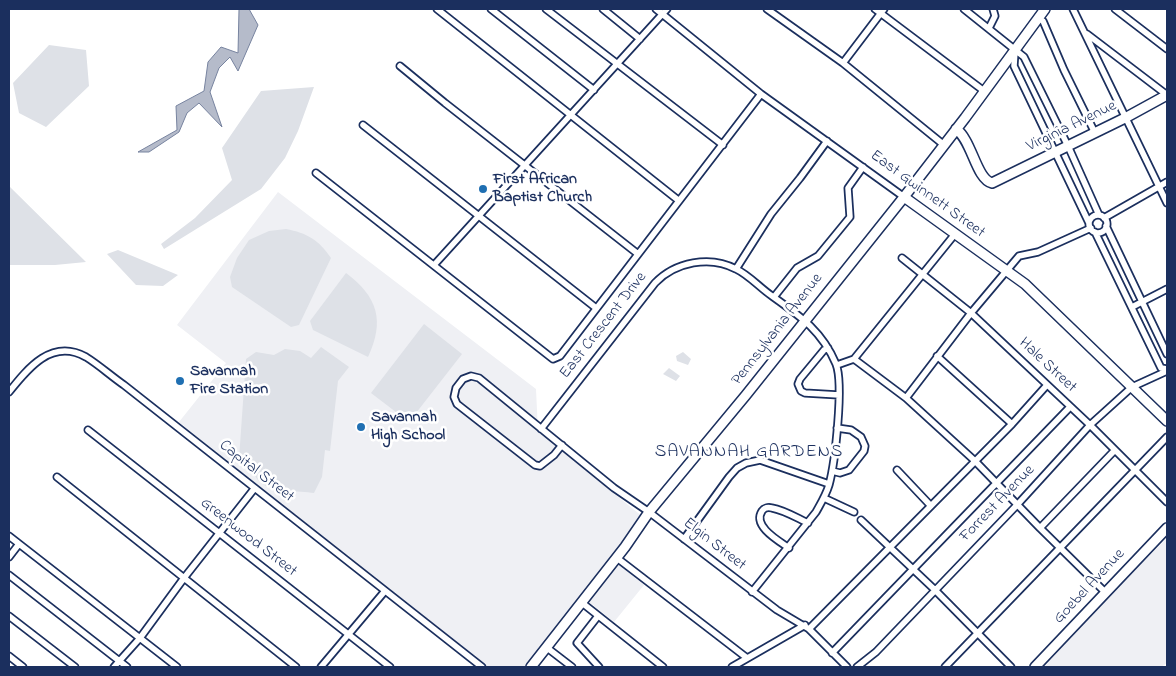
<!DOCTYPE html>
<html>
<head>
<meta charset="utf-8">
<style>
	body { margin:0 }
	#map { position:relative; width:1176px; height:676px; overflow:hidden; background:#fff; font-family:"Indie Flower",sans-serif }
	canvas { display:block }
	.frame { position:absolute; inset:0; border:10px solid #1b2f5e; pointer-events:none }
</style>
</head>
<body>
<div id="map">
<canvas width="1176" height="676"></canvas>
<div class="frame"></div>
</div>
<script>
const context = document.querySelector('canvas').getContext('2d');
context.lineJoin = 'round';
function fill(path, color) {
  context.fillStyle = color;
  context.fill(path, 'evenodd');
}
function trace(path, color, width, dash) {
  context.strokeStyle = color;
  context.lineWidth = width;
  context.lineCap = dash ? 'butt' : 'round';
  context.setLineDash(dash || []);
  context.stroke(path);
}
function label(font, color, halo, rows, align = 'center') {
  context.font = font + ' "Indie Flower",sans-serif';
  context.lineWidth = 5;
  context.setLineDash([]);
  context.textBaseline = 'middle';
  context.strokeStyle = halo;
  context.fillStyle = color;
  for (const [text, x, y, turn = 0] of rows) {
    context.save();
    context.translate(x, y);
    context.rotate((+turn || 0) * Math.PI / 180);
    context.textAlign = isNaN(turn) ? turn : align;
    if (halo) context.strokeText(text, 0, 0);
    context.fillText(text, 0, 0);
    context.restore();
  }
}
fill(new Path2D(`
	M278,192l258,197 2,43 105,85 -30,37 -82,113h-48l-304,-245 47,-59 -49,-38z
	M1167,538v125l-6,4h-117l74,-80z
	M618,564l26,21 -30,37 -26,-21z`), '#eff0f4');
fill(new Path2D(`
	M49,45l37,5 3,36 -43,41 -27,-14 -6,-30z
	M314,87l-16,44 -13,27 -24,31 -97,60 -3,-5 34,-26 37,-38 -10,-32 39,-57z
	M9,186l77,76 -31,3h-46z
	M286,229c21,4 33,11 45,29l-32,67 -8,2 -59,-40 -2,-10 7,-19 12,-18 20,-9z
	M118,250l60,25 -15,11 -27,-1 -29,-31z
	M346,273c32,24 39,48 22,84l-55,-27 -3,-9z
	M424,324l38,30 -53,68 -38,-29z
	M321,347l28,20 -11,14 -8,70 -5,-1 -3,27 -8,16c-14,-2 -44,-1 -54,-11 -6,-5 -8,-14 -11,-21l-10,-2 7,-100 10,-7 18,3 11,-6 15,2 11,7z
	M683,352l8,7 -3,6 -11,-4 -1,-5z
	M669,368l11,8 -4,5 -13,-7z`), '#dee1e7');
const water = new Path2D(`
	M237,9h12l9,16 -20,46 -8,-14 -11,11 -9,24 12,35 -23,-24 -12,10 -8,19 -30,20h-11l39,-22 -1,-24 28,-15 4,-29 13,-15 17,6 1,-43z`);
fill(water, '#b5bbca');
trace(water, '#77839f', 1);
const street = new Path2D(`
	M437,9l241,191
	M491,9l103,81
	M546,9l177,136
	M603,9l37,30
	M656,9l105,85 143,103
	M767,9l76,54 101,82
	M875,9l109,82
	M964,9l60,48 44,89 31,69
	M1073,9l94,194
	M1115,9l52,40
	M1038,18l5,3 21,49 31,63
	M989,28l6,-12 -2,-7
	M1087,34l80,61
	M1015,51l-1,15 75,157
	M843,63l41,-54
	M400,66l45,37 193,151
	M363,125l233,183
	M316,173l237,186 7,-3 201,-262
	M1089 224a9 9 0 1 1 18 0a9 9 0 1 1-18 0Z
	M1104,218l63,-36
	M1106,226l61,128
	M1095,232l66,136 6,1
	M902,258l69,55 119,112 77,77
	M434,265l233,-256
	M736,269l35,-55 29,-36 27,-37
	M774,297l23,-29 21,-12 32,-39 -2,-29 15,-21
	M1132,307l35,-18
	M828,348l-4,2 -24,29 -2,5 3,7 4,2 34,2
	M937,356l75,68
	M854,359l52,39 69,63 65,67 66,65
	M837,365l17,-6 101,-125
	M9,392c19,-24 43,-54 77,-35 13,8 25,19 38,28l358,282
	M906,398l65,-85 48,-57 19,-4 53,-24
	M541,429l114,-146c20,-21 55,-28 81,-14 13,6 24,19 36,27 28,20 50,35 64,68 8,20 -1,99 -7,121 -3,10 -8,18 -13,27l-64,80
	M88,430l302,237
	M562,445l-8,10 -14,11 -5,-1 -78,-61 -3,-7 2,-9 7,-9 8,-3 8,2 135,110 35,24 128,98 32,19 38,38
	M897,470l34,36
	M832,471l8,2 9,-3 15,-19 1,-5 -4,-9 -10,-7 -14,-2
	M57,477l239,190
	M824,498l30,14
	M861,520l73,69 77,78
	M1040,528l75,-78
	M9,536l168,131
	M684,539l45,-62 8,-9 9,-5 14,-3 69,24
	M789,548c-10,-7 -37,-22 -27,-37 2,-3 6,-4 10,-3 12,2 25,10 36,15
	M9,557l10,-13
	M617,558l130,100
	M9,575l118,92
	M581,602l82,65
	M9,616l66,51
	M598,616l-21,27 22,24
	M809,629l203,-205 35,-39
	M546,647l26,20
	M832,653l238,-246
	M9,656l14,11
	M114,667l26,-29 44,-60 70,-89
	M321,667l64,-76
	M732,667l73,-42
	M857,667l19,-15 141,-147 73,-80 42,-38 35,-16
	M945,667l222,-230`);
const secondary = new Path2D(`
	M956,129c16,11 20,50 36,54l133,-65 42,-23
	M904,197l121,87 142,137
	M531,667l94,-120 24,-35 97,-117 158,-198 61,-79 80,-109
	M1035,667l132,-139`);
trace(street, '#1b2f5e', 9);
trace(secondary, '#1b2f5e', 12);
trace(street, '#fff', 5.5);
trace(secondary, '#fff', 9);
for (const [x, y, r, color] of [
	[483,189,5,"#1f6fb2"],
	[180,381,5,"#1f6fb2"],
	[361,427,5,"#1f6fb2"]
]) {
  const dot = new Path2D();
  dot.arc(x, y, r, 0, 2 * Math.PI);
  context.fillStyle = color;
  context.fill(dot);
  trace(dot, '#fff', 2);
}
label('16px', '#1b2f5e', '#fff', [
	["Virginia Avenue",1072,127,-26],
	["East Gwinnett Street",927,195,36],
	["East Crescent Drive",604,326,-52],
	["Pennsylvania Avenue",778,330,-52],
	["Hale Street",1047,366,43],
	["Capital Street",256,472,38],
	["Forrest Avenue",998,504,-46],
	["Greenwood Street",248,538,38],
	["Elgin Street",714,545,38],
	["Goebel Avenue",1090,587,-47]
]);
label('bold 16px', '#1b2f5e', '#fff', [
	["First African",493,180],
	["Baptist Church",493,198],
	["Savannah",190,372],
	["Fire Station",190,390],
	["Savannah",371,418],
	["High School",371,436]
], 'left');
context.letterSpacing = '1px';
label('18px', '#1b2f5e', '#fff', [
	["SAVANNAH GARDENS",749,453]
]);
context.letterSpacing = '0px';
</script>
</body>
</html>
